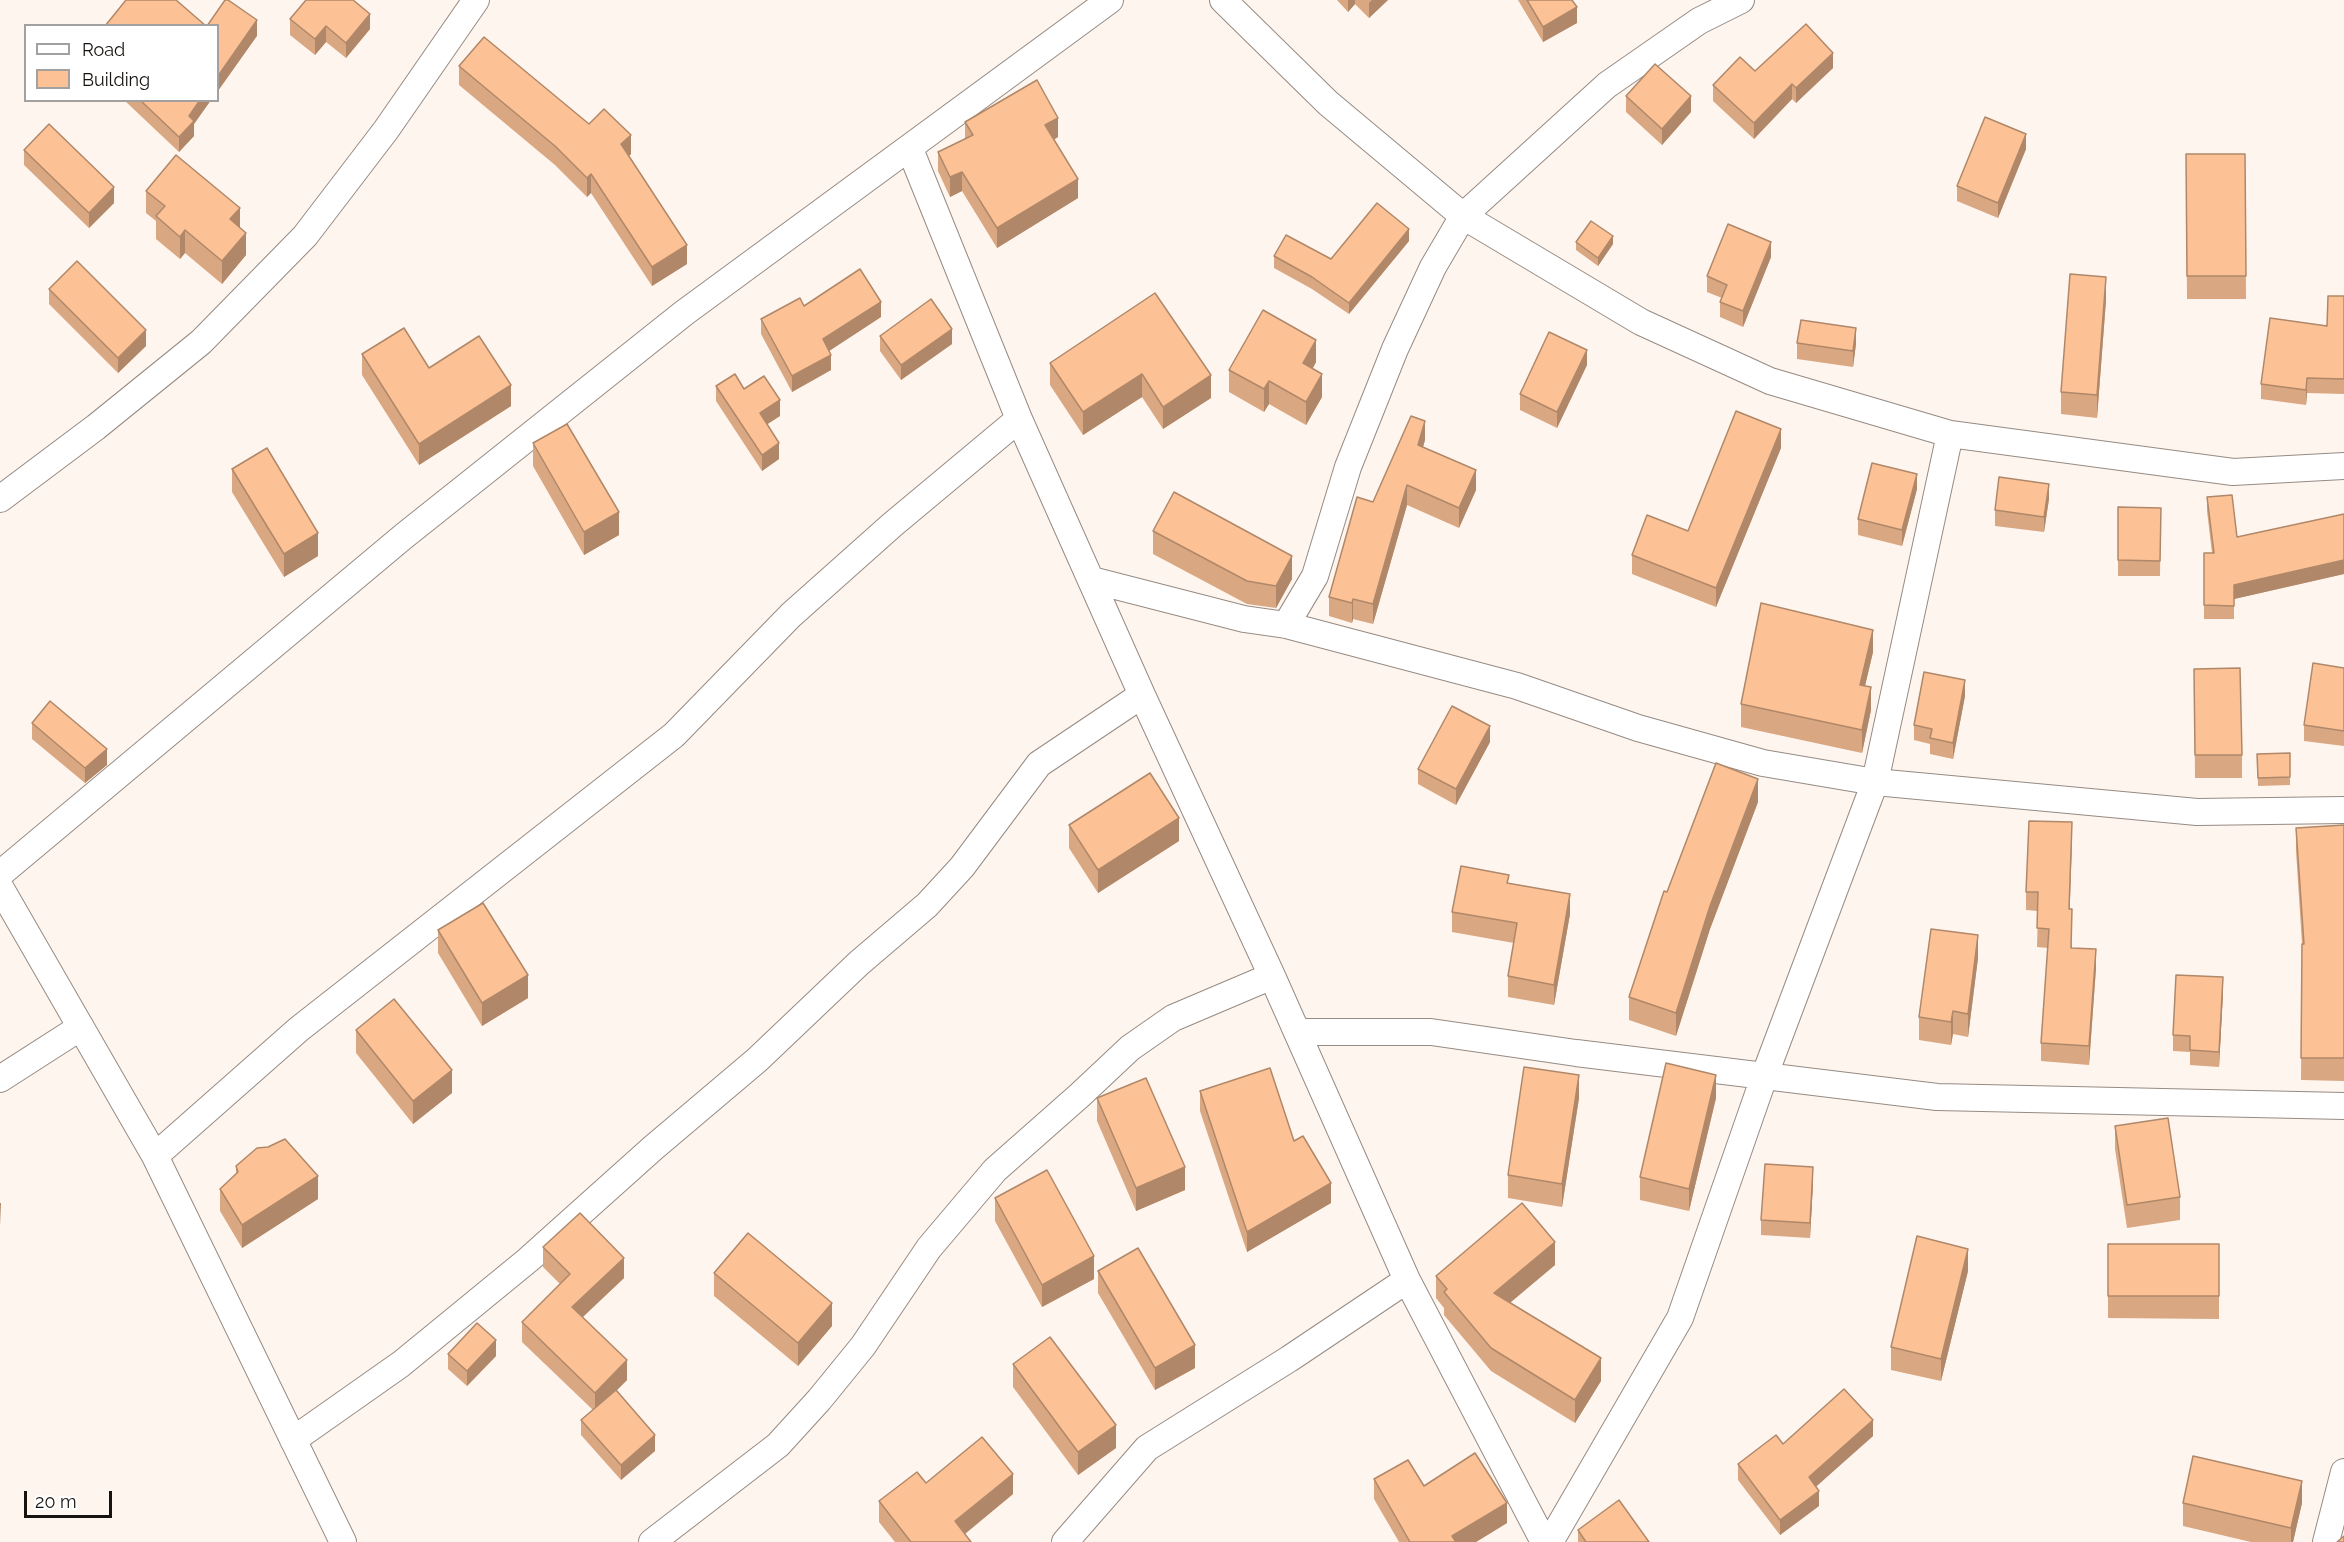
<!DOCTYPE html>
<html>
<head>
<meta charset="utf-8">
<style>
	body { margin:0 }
	#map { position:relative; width:2344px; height:1542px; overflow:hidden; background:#fff5ef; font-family:Raleway,sans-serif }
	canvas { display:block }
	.legend { position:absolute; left:24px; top:24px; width:195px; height:78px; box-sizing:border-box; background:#fff; border:2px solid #a2a19f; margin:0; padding:8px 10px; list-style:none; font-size:18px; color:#171310 }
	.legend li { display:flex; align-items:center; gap:12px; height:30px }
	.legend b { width:30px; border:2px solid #a2a19f }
	.scale { position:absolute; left:24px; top:1491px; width:88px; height:27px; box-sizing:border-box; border:3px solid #171310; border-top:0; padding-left:8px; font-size:18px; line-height:21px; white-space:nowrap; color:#171310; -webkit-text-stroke:4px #fff; paint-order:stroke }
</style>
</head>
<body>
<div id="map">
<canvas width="2344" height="1542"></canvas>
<ul class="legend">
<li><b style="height:8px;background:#fff"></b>Road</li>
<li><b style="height:16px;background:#fcc296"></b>Building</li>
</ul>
<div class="scale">20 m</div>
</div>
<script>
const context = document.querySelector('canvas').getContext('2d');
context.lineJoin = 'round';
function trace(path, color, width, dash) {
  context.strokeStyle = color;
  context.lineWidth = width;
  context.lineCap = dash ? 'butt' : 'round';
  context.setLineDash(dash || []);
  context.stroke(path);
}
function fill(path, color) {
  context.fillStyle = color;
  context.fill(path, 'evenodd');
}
const minor = new Path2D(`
	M1223,0l105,103 135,113 178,106 129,59 180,53 283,38 111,-6
	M910,149l109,270 123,276 130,281 135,304 137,262
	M0,499l96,-72 105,-85 104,-106 81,-106 90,-130
	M1092,580l152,39 42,6 231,61 121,42 125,35 112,19 322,30 147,-2
	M1286,625l29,-49 33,-109 47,-118 38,-82 30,-51 144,-131 92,-64 42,-21
	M0,874l404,-338 280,-223 426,-313
	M0,887l155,269 188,386
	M1297,1032h134l145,21 361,44 407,9
	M0,1079l81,-52
	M155,1156l144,-127 375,-294 117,-120 101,-90 127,-106
	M293,1440l108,-76 127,-104 125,-112 104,-88 102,-97 68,-58 35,-38 77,-103 103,-69
	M652,1542l126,-97 41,-45 44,-54 66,-98 66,-78 85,-75 50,-47 43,-30 99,-42
	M1065,1542l82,-94 142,-89 118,-79
	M1550,1542l130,-224 84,-241 111,-295 75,-348
	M2326,1542l18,-70`);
trace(minor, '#968b83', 28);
trace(minor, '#fff', 26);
fill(new Path2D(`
	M1337,0h51l-19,18 -14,-14 -7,8z
	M1518,0h54l5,23 -34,19z
	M290,19l80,10 -24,29 -20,-16 -11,13 -25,-20z
	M459,66l130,58 42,30 -2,2 58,108 -35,22 -61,-93 -4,4 -32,-32 -96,-80z
	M1833,68l-37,35 -4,-4 -38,40 -41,-38v-16l42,-14z
	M1626,96l65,16 -29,33 -36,-33z
	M124,100h87l-17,24v12l-15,16z
	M965,122l93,15 -4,3 24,58 -81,50 -35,-57 -12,6 -12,-26v-19l27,-13z
	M2026,149l-28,69 -41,-17v-15z
	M24,150l90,53 -25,25 -65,-63z
	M2186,154h59l1,145h-59z
	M146,191l94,36 6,28 -24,29 -37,-31 -5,6 -24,-20v-18l-10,-8z
	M1409,241l-60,73 -37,-25 -38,-21v-12l57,3z
	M1576,242l37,2 -15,22 -22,-16z
	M1771,257l-28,70 -23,-10v-15l2,-4 -15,-6v-16z
	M49,289l97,57 -28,27 -69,-69z
	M1155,293l56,105 -48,31 -21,-32 -59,38 -33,-50v-22z
	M2344,296v98l-37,-1 -1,12 -45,-6v-15l66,-58z
	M2106,300l-9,118 -36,-4v-22z
	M804,306l77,11 -52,34 2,19 -39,22 -31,-58v-15z
	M880,336l72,8 -51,36 -21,-29z
	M1797,343l59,1 -3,23 -56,-8z
	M362,354l67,14 82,38 -92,59 -57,-90z
	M1316,362l-3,6 9,29 -16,28 -37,-21 -5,8 -35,-20v-22z
	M1587,365l-30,63 -37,-18v-16z
	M716,386l28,3 36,27 -13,8 12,35 -17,12 -46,-70z
	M1425,440l-2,7 53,43 -17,38 -52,-23 -34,119 -20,-5 -1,4 -23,-7v-19l44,-95z
	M533,443l86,92 -35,20 -51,-89z
	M1781,448l-65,159 -84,-33v-19l56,-24z
	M232,469l86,87 -34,21 -52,-85z
	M1917,489l-15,57 -44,-11v-16z
	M2207,497l30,40 107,37 -110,25v20h-30v-66h8l-5,-42z
	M2049,499l-5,33 -49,-6v-16z
	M2118,507l43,1 -1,68h-42z
	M1153,531l139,48 -16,29 -29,-4 -94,-50z
	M1873,652l-8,34 6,24 -9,43 -121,-26v-23z
	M2344,668v78l-40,-5v-16z
	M2194,669l48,86v23h-47z
	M1965,696l-12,63 -23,-5v-10l-16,-4v-15z
	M32,723l75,42 -22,18 -53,-44z
	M1490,742l-34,63 -38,-21v-15z
	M2257,754l33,23v8l-32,1z
	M1758,802l-48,127 -34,107 -47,-16v-23l38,-105z
	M1069,825l110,16 -81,52 -29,-45z
	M2344,825v256l-43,-1 1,-136 -6,-93v-23z
	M2072,841l-3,68 3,39 24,20 -7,97 -48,-4v-18l7,-95 -11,-1 1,-36 -12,-1v-18z
	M1509,884l61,30 -16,91 -46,-8v-21l6,-33 -62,-11v-20z
	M438,930l90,68 -46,28 -44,-73z
	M1978,958l-10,79 -15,-3 -2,11 -32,-5v-23z
	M2223,993l-4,74 -29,-2v-13l-17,-1v-16z
	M356,1030l96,63 -39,31 -57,-71z
	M1200,1091l94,50 37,62 -84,49 -47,-141z
	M1097,1098l88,92 -49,21 -39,-90z
	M1579,1098l-17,109 -54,-9v-23z
	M1716,1098l-27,113 -49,-11v-23z
	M2115,1126l65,71v23l-53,8 -12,-79z
	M268,1147l50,52 -76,49 -22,-37v-22l16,-14v-9z
	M1813,1183l-3,55 -49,-3v-15z
	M995,1198l99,81 -52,28 -47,-86z
	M2108,1244l111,52v23l-111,-1z
	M543,1247l81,31 -41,39 44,63 -11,11 39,60 -34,29 -40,-45v-15l12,-10 -71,-68v-20l38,-38 -17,-17z
	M1555,1265l-45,38 91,78 -26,42 -84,-52 -47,-56v-7l-8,-10v-22z
	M1098,1271l97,97 -40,22 -57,-97z
	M1968,1271l-27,110 -50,-11v-23z
	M714,1273l118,53 -34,40 -84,-70z
	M448,1354l48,2 -29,30 -19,-17z
	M1013,1364l103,84 -38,27 -65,-88z
	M1873,1436l-57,50 3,20 -39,29 -42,-55v-16l45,-20z
	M1374,1479l50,7 83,37 -31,19h-77l-25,-43z
	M926,1483l87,11 -48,40 6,8h-76l-16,-20v-21z
	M2183,1503h119l-9,39h-42l-68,-16z
	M1578,1530l71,12h-71z`), '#d9a781');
fill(new Path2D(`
	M1348,0h7v4l-7,8z
	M1372,0h16l-19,18v-15z
	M1577,7v16l-34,19v-15z
	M370,14v15l-24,29v-15z
	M257,20v16l-39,55v-15z
	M326,26v16l-11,13v-16z
	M1833,53v15l-37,35v-15z
	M1792,84v15l-38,40v-16z
	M1691,96v16l-29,33v-16z
	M200,100h11l-17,24v12l-15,16v-15l10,-21z
	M1058,118v19l-13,7v-19z
	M2026,134v15l-28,69v-15z
	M631,135v19l-10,9v-19z
	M962,172v19l-12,6v-20z
	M591,174v19l-4,4v-19z
	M1078,179v19l-81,50v-20z
	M114,187v16l-25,25v-15z
	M240,208v23l-10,-12z
	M1409,229v12l-60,73v-11z
	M185,230v23l-5,6v-22z
	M246,233v22l-24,29v-23z
	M1613,236v8l-15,22v-8z
	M1771,242v15l-28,70v-16z
	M687,245v19l-35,22v-19z
	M2106,277v23l-9,118v-23z
	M881,302v15l-58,38v-16z
	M1856,328v16l-3,23v-16z
	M952,329v15l-51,36v-15z
	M146,330v16l-28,27v-15z
	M1316,340v22l-13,24v-23z
	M1587,350v15l-30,63v-16z
	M831,355v15l-39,22v-16z
	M1142,374v23l-59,38v-23z
	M1322,374v23l-16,28v-23z
	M1211,375v23l-48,31v-22z
	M2307,378v15l-1,12v-15z
	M1269,381v23l-5,8v-23z
	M511,385v21l-92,59v-21z
	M780,400v16l-20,13v-16z
	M1425,421v19l-7,24v-19z
	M1781,429v19l-65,159v-19z
	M779,443v16l-17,12v-16z
	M1476,470v20l-17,38v-20z
	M1917,474v15l-15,57v-16z
	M2049,484v15l-5,33v-15z
	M1407,485v20l-34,119v-20z
	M619,512v23l-35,20v-23z
	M318,533v23l-34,21v-23z
	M1292,556v23l-16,29v-22z
	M2344,560v14l-110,25v-14z
	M1353,599v20l-1,4v-20z
	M1873,630v22l-13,55v-22z
	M1965,680v16l-12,63v-16z
	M1871,687v23l-9,43v-23z
	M1490,726v16l-34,63v-16z
	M107,749v16l-22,18v-15z
	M1758,779v23l-48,127 -34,107v-23l34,-107z
	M1179,818v23l-81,52v-23z
	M2072,822v19l-3,87v-19z
	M1570,894v20l-16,91v-20z
	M1978,935v23l-10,79v-23z
	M2096,949v19l-7,97v-19z
	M528,975v23l-46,28v-23z
	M2223,977v16l-4,74v-15z
	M1953,1011v23l-2,11v-23z
	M452,1070v23l-39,31v-23z
	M1579,1075v23l-17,109v-23z
	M1716,1075v23l-27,113v-22z
	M1185,1167v23l-49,21v-23z
	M1813,1167v16l-3,55v-15z
	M318,1176v23l-76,49v-23z
	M1331,1183v20l-84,49v-20z
	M0,1203h1l-1,23z
	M1555,1242v23l-61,51v-23z
	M1968,1249v22l-27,110v-22z
	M1094,1256v23l-52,28v-22z
	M624,1258v20l-52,49v-20z
	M832,1303v23l-34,40v-23z
	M496,1340v16l-29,30v-15z
	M1195,1345v23l-40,22v-22z
	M1601,1358v23l-26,42v-23z
	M627,1360v20l-32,32v-19z
	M1873,1420v16l-64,57v-16z
	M1116,1425v23l-38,27v-23z
	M655,1435v16l-34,29v-15z
	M1013,1474v20l-58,48v-21z
	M2302,1481v22l-9,39h-2v-14z
	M1819,1491v15l-39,29v-15z
	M1507,1503v20l-31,19h-24v-6z`), '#b08869');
const building = new Path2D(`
	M126,0h50l30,26h-101z
	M225,0h3l29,20 -39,56v-50h-11z
	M306,0h47l17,14 -24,29 -20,-17 -11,13 -25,-20z
	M1527,0h45l5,7 -34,20z
	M1806,24l27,29 -37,35 -4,-4 -38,39 -41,-38 27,-28 15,14z
	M484,37l105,87 15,-15 27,26 -10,9 66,101 -35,22 -61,-93 -4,4 -32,-32 -96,-80z
	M1655,64l36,32 -29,33 -36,-33z
	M1037,80l21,38 -13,7 33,54 -81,49 -35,-56 -12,5 -12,-25 35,-17 -8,-13z
	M140,100h60l-11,16 5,5 -15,16z
	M1985,117l41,17 -28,69 -41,-17z
	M49,124l65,63 -25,26 -65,-63z
	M2186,154h59l1,122h-59z
	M176,155l64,53 -10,11 16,14 -24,28 -37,-31 -5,7 -24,-21 9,-10 -19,-15z
	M1377,203l32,26 -60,74 -37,-26 -38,-21 12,-21 45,24z
	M1591,221l22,15 -15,22 -22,-16z
	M1728,224l43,18 -28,69 -23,-9 7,-17 -20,-9z
	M77,261l69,69 -28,28 -69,-69z
	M860,269l21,33 -58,37 8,16 -39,21 -31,-57 39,-21 4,8z
	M2070,274l36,3 -9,118 -36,-3z
	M1155,293l56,82 -48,32 -21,-33 -59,38 -33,-49z
	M2328,296h16v83l-37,-1 -1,12 -45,-6 9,-66 57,8z
	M931,299l21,30 -51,36 -21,-29z
	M1263,310l53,30 -13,23 19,11 -16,28 -37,-21 -5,8 -35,-19z
	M1801,320l55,8 -3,23 -56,-8z
	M404,328l25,40 50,-32 32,49 -92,59 -57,-90z
	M1549,332l38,18 -30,62 -37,-18z
	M735,374l9,15 20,-13 16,24 -20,13 19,30 -17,12 -46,-69z
	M1736,411l45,18 -65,159 -84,-33 15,-40 41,16z
	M1411,416l14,5 -7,24 58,25 -17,38 -52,-23 -34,119 -20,-5 -1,4 -23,-6 28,-100 16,5z
	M567,424l52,88 -35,20 -51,-89z
	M267,448l51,85 -34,21 -52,-85z
	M1872,463l45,11 -15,56 -44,-11z
	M1999,477l50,7 -5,33 -49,-7z
	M1174,492l118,64 -16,30 -29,-5 -94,-50z
	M2232,495l5,42 107,-23v46l-110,25v21l-30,-1v-52h10l-7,-56z
	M2118,507l43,1 -1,53 -42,-1z
	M1761,603l112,27 -13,55 11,2 -9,43 -121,-26z
	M2313,663l31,5v63l-40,-6z
	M2240,668l2,87h-47l-1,-86z
	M1924,672l41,8 -12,63 -23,-5 2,-9 -18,-4z
	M50,701l57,48 -22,19 -53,-45z
	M1452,706l38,20 -34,63 -38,-20z
	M2290,753v24l-32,1 -1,-24z
	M1716,763l42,16 -48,127 -34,107 -47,-16 35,-106 3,1z
	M1150,773l29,45 -81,52 -29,-45z
	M2029,821l43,1 -3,87h3l-1,39 25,1 -7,97 -48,-3 8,-114 -12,-1 1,-36h-12z
	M2344,825v233h-43l1,-114h2l-8,-116z
	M1461,866l48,9 -2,8 63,11 -16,91 -46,-9 9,-53 -65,-11z
	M483,903l45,72 -46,28 -44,-73z
	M1931,929l47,6 -10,79 -15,-3 -2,11 -32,-5z
	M2176,975l47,2 -4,75 -29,-2v-14l-17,-1z
	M394,999l58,71 -39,31 -57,-71z
	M1666,1063l50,12 -27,114 -49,-12z
	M1524,1067l55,8 -17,109 -54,-9z
	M1270,1068l24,73 9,-5 28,47 -84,49 -47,-141z
	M1146,1078l39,89 -49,21 -39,-90z
	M2168,1118l12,79 -53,8 -12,-79z
	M285,1139l33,37 -76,49 -22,-36 18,-17 -2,-6 21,-18 11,-1z
	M1765,1164l48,3 -3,56 -49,-3z
	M1047,1170l47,86 -52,29 -47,-87z
	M1522,1203l33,39 -61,51 107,65 -26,42 -84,-52 -47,-56 3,-3 -11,-13z
	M580,1213l44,45 -52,49 55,53 -32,33 -73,-71 48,-48 -27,-27z
	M748,1233l84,70 -34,40 -84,-70z
	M1917,1236l51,13 -27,110 -50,-12z
	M2108,1244h111v52h-111z
	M1138,1248l57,97 -40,23 -57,-97z
	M477,1323l19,17 -29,31 -19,-17z
	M1050,1337l66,88 -38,27 -65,-88z
	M1844,1389l29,31 -64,57 10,14 -39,29 -42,-56 38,-29 7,9z
	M616,1390l39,45 -34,30 -40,-45z
	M982,1437l31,37 -58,47 16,21h-60l-32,-41 38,-29 9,11z
	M1475,1453l32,50 -55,33 4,6h-46l-36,-63 34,-19 16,26z
	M2193,1456l109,25 -11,47 -108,-25z
	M1619,1500l30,42h-63l-8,-12z
	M2344,1536v6h-7z`);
fill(building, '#fcc296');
trace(building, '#b08869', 1.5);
</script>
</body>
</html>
